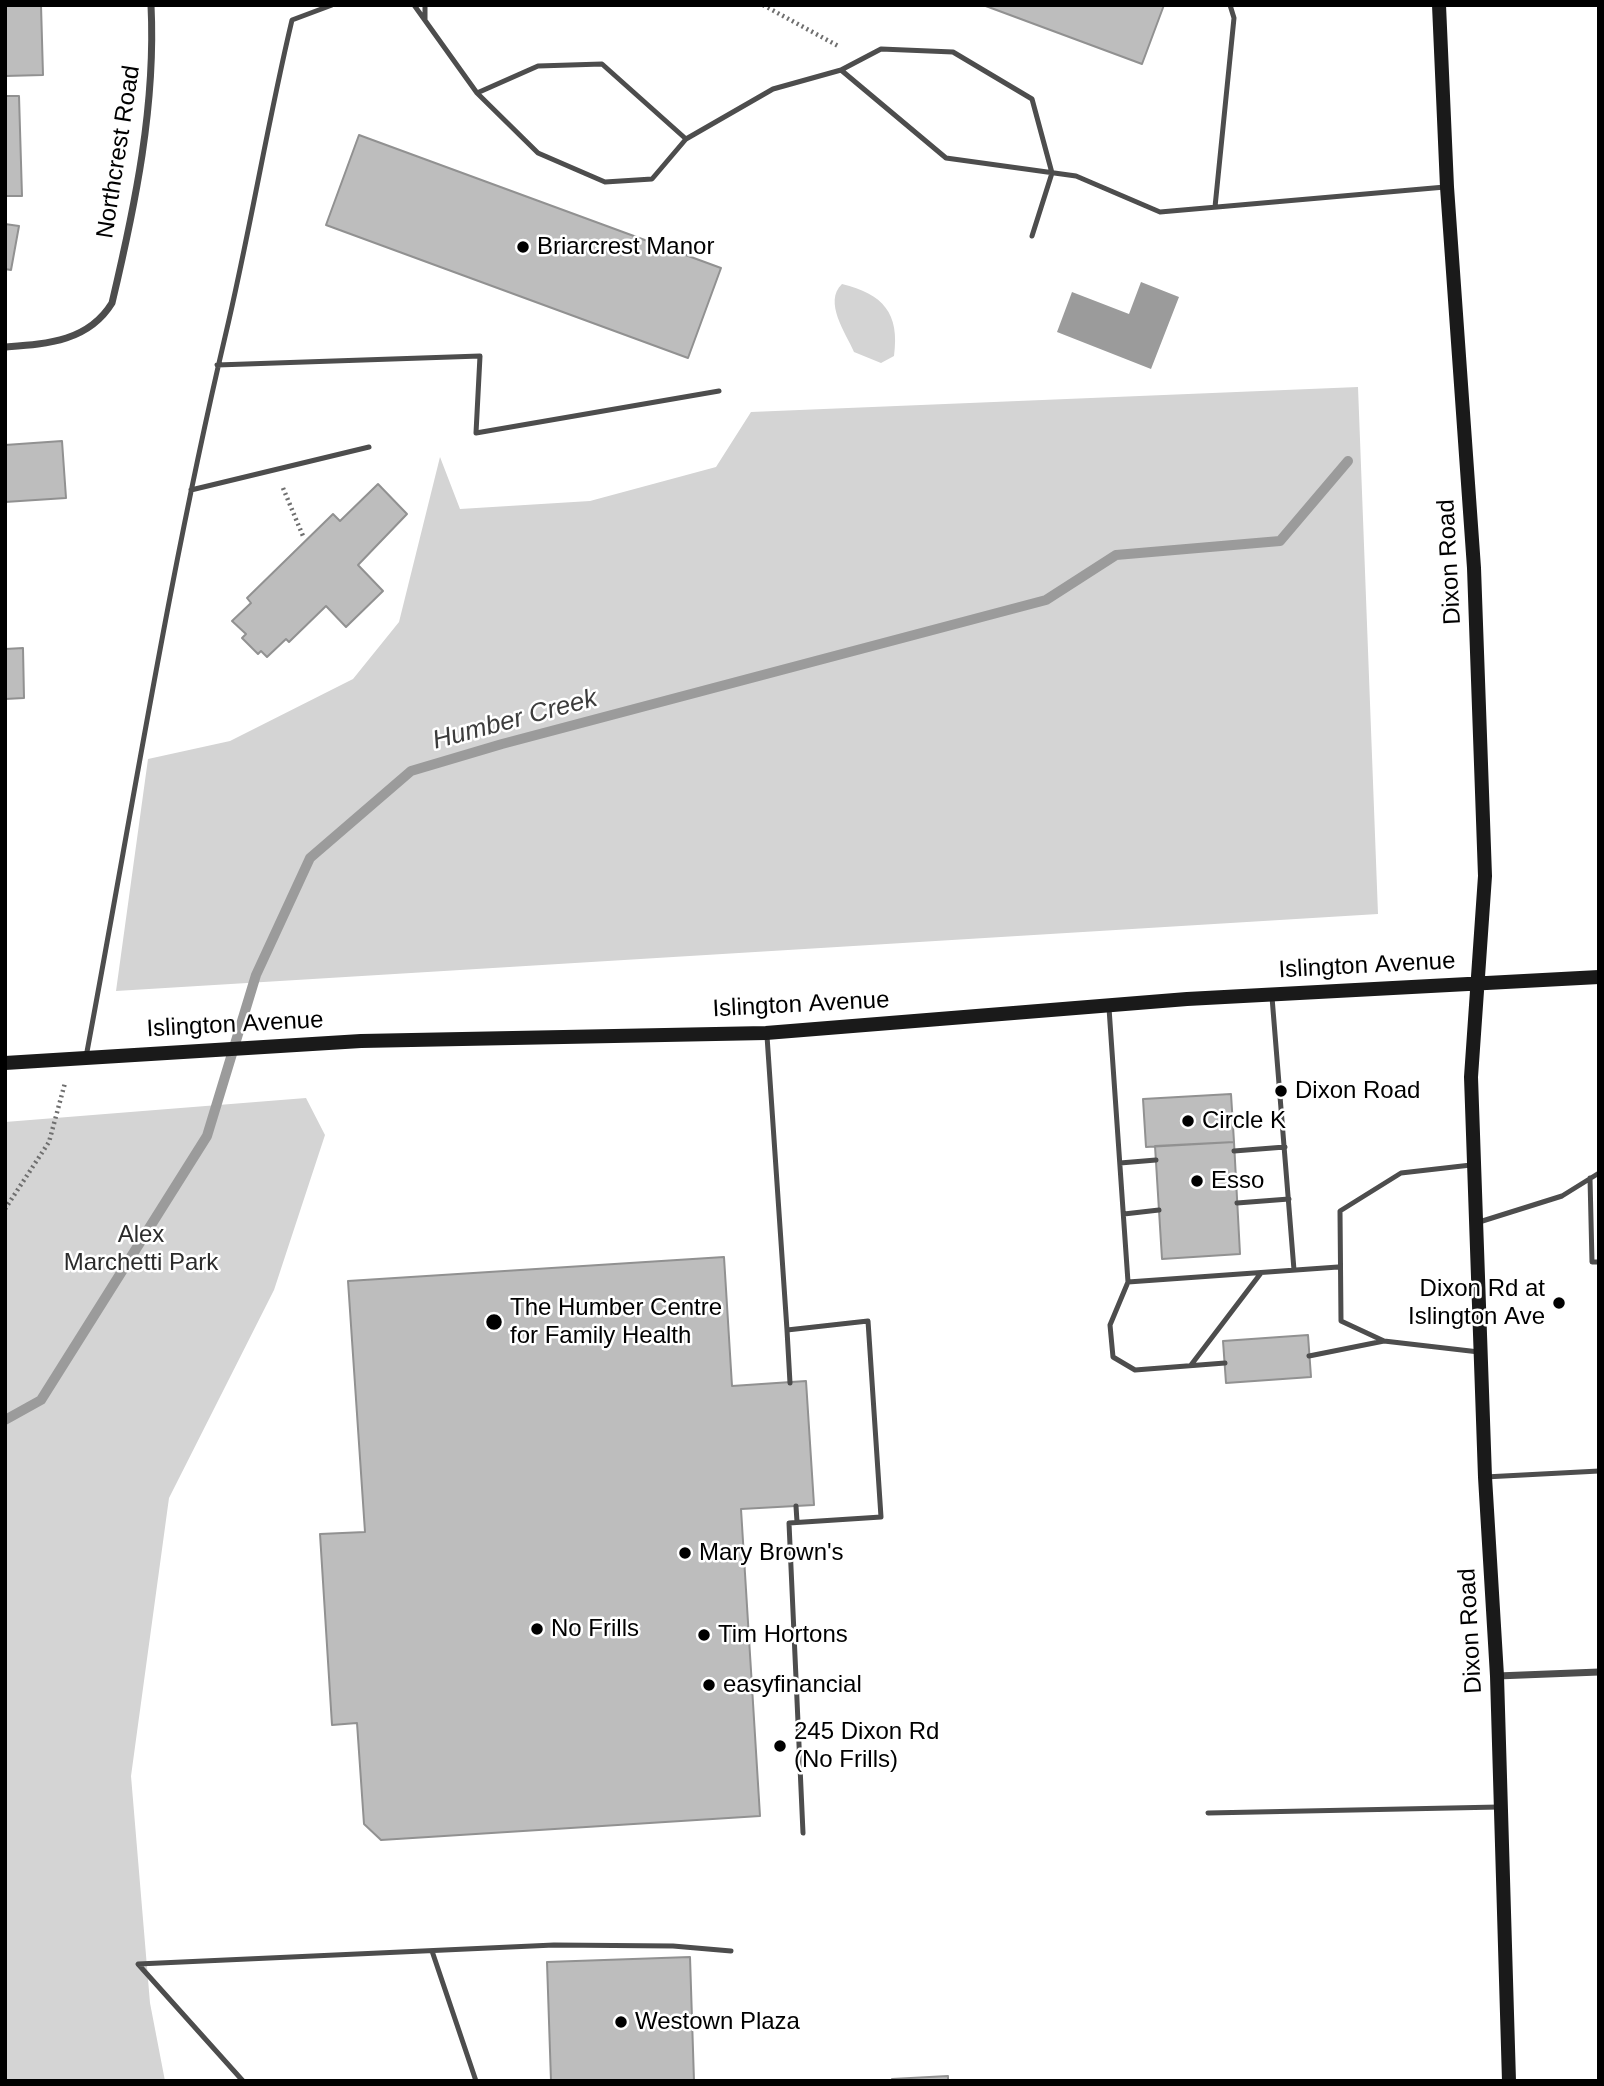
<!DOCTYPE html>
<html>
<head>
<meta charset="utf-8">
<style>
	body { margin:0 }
	#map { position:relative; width:1604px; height:2086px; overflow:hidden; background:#fff; font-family:Helvetica,sans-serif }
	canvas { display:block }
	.frame { position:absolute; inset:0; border:7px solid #000; pointer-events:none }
</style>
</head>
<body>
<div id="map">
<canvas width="1604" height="2086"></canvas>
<div class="frame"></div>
</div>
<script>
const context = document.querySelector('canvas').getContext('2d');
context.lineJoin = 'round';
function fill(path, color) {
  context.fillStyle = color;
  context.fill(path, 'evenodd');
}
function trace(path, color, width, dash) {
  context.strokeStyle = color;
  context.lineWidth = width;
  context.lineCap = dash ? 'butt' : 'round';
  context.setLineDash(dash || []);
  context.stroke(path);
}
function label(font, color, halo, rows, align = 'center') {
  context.font = font + ' Helvetica,sans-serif';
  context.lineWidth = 5;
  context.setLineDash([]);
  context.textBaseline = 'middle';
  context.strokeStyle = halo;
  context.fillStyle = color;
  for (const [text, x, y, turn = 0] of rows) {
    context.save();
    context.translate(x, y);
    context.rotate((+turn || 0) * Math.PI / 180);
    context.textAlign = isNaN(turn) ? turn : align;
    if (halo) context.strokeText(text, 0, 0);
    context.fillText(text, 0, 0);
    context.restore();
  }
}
fill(new Path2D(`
	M842,284c41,10 58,29 52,72l-13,7 -27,-11c-8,-19 -31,-50 -12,-68z
	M1358,387l20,527 -1262,77 32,-232 82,-18 123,-62 46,-57 41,-165 20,52 130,-8 126,-34 35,-55z
	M306,1098l19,37 -51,155 -105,208 -38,278 19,227 15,78h-160v-959z`), '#d4d4d4');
fill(new Path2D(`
	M1141,282l38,15 -28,72 -94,-37 15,-40 57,22z`), '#9b9b9b');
trace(new Path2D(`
	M5,1420l36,-20 166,-264 49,-161 54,-117 101,-87 91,-27 544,-144 70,-45 164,-14 68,-80`), '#9b9b9b', 10);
const building = new Path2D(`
	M5,5h36l2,70 -38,1z
	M983,5h181l-22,59z
	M5,96h14l3,100h-17z
	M359,135l362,133 -33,90 -362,-133z
	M5,224l14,2 -8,44 -6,-1z
	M62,441l4,57 -61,4v-57z
	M378,484l29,30 -49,51 25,26 -37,36 -20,-21 -37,36 -3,-3 -19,18 -6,-6 -3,3 -16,-16 4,-4 -14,-13 19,-18 -4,-5 86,-84 7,7z
	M23,648l1,50 -19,1v-50z
	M1231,1094l3,48 -88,5 -3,-48z
	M1234,1142l6,112 -78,5 -7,-113z
	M724,1257l8,129 74,-5 8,124 -73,4 19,307 -379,24 -17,-16 -7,-101 -25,2 -12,-191 45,-2 -17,-251z
	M1308,1335l3,42 -85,6 -3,-42z
	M690,1957l4,124h-143l-4,-119z
	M948,2076v5h-56v-2z`);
fill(building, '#bdbdbd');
trace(building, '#919191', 2);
trace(new Path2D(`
	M763,5l77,42
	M283,488l20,48
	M5,1209l44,-67 16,-59`), '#6f6f6f', 4.5, [2, 3.5]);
trace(new Path2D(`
	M414,5l63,88 61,-27 64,-2 84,75 87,-50 68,-19 105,88 130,18 84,36 285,-25
	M425,20v-15
	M841,70l40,-21 72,3 79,47 20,74 -20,63
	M477,93l61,60 67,29 47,-3 34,-40
	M1215,207l19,-189 -4,-13
	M217,365l263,-9 -4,77 243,-42
	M191,490l178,-43
	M1272,997l22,273
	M1109,1008l19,274 210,-15
	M767,1036l20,294 81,-9 13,196 -92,6 14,310
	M86,1057c45,-240 83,-482 139,-720 25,-105 42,-212 67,-317l40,-15
	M1234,1151l51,-4
	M1120,1163l36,-3
	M1471,1165l-70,8 -61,38 1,110 43,20 95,11
	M1590,1178l2,84h7
	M1237,1203l52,-4
	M1124,1214l35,-4
	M1476,1223l86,-27 37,-23
	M1128,1282l-18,43 3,32 22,13 90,-7
	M787,1330l3,53
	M1309,1356l75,-15
	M1191,1365l70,-92
	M1485,1477l114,-6
	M796,1506l1,16
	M1208,1813l291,-6
	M432,1951l44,130
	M243,2081l-105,-117 416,-19 119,1 58,5`), '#4d4d4d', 5);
trace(new Path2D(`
	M5,347c41,-3 83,-5 107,-44 23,-97 44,-198 39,-298
	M1497,1676l102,-4`), '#4d4d4d', 7);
trace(new Path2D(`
	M1439,5l8,182 27,381 11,308 -14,201 14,400 12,199 12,405
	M5,1063l356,-22 405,-8 421,-34 412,-22`), '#1a1a1a', 14);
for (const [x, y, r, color] of [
	[523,247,7,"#000"],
	[1281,1091,7,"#000"],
	[1188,1121,7,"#000"],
	[1197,1181,7,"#000"],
	[1559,1303,7,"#000"],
	[494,1322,9,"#000"],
	[685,1553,7,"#000"],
	[537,1629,7,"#000"],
	[704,1635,7,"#000"],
	[709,1685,7,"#000"],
	[780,1746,7,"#000"],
	[621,2022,7,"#000"]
]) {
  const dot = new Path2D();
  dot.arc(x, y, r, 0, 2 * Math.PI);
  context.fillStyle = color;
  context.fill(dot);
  trace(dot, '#fff', 2.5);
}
label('24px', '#000', '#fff', [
	["Northcrest Road",119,152,-81],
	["Dixon Road",1450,562,-93],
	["Islington Avenue",1367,966,-3],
	["Islington Avenue",801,1005,-3],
	["Islington Avenue",235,1025,-3],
	["Dixon Road",1471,1631,-93]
]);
label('24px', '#000', '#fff', [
	["Briarcrest Manor",537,247],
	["Dixon Road",1295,1091],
	["Circle K",1202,1121],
	["Esso",1211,1181],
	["Dixon Rd at",1545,1289,"right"],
	["Islington Ave",1545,1317,"right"],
	["The Humber Centre",510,1308],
	["for Family Health",510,1336],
	["Mary Brown's",699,1553],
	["No Frills",551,1629],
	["Tim Hortons",718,1635],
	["easyfinancial",723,1685],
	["245 Dixon Rd",794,1732],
	["(No Frills)",794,1760],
	["Westown Plaza",635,2022]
], 'left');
label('24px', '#2b2b2b', '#fff', [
	["Alex",141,1235],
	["Marchetti Park",141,1263]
]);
label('italic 26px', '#3c3c3c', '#fff', [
	["Humber Creek",515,720,-15]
]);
</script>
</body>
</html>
